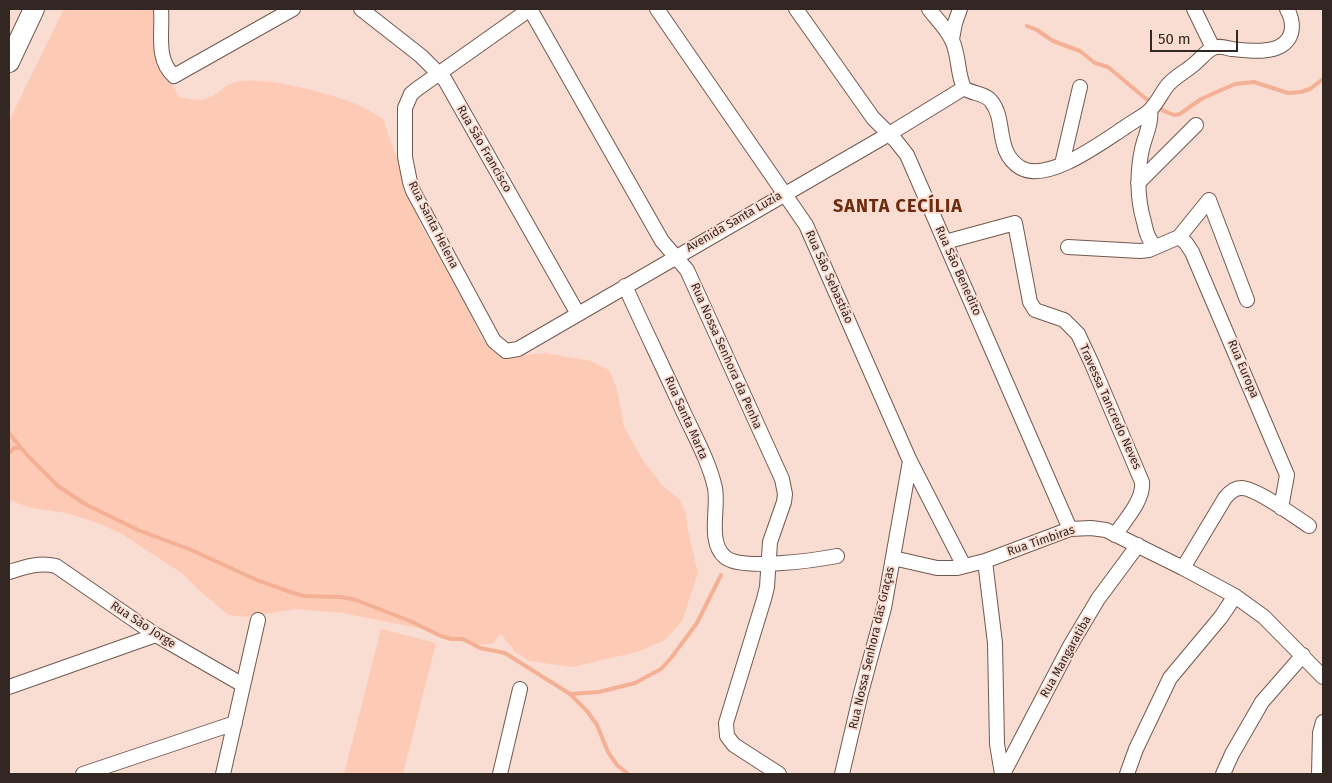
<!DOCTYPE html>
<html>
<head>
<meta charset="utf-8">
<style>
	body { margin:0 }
	#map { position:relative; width:1332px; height:783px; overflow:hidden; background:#faddd2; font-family:"Fira Sans",sans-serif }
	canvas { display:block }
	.frame { position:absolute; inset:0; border:10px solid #322723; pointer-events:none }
	.scale { position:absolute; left:1150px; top:30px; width:88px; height:22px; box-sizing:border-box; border:2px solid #322723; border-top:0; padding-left:6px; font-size:15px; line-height:18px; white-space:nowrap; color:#322723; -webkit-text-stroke:4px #faddd2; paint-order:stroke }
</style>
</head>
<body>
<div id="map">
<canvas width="1332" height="783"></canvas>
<div class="frame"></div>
<div class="scale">50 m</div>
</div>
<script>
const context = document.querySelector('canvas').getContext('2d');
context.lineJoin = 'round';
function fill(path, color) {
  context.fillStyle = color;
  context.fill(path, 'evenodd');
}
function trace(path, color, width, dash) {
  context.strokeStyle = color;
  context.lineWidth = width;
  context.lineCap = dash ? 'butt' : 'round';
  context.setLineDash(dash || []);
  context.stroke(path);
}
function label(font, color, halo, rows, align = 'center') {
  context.font = font + ' "Fira Sans",sans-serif';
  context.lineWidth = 4;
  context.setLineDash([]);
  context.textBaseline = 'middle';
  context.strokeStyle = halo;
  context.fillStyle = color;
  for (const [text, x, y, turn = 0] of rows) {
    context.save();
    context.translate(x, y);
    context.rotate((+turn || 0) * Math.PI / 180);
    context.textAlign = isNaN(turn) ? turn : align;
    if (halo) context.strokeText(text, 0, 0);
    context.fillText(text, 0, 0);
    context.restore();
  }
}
fill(new Path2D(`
	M64,9h91l3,49 21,39c17,3 25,6 40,-5 4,-3 8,-8 13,-9 26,-10 106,12 131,24 7,4 14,8 20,12l38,107 35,57 25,54 12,14 9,6 43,-4 46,8 18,9 8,19 7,38 19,33 18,24 18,15 7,14 2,18 10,42 -16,48 -17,19 -28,12 -65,15 -43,-6 -14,-9 -14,-18 -9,10 -18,1 -50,-16 -82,-16 -46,-4 -50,8 -18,-2 -28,-24 -17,-17 -61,-40 -24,-11 -32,-10 -35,-5 -22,-8v-379z
	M381,629l55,14 -33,131h-59z`), '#fdcab5');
trace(new Path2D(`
	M1027,26l10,4 16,11 27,10 15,12 13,4 37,31 19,13 10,4 6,-1 21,-15 34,-15 19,-2 34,11 13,-1 9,-3 13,-10
	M9,433l18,22 31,31 27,18 53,26 51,19 68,31 36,13 11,3 37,1 15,3 54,21 31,15 10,3h12l17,9 25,5 65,41 17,17 10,14 11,27 9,13 11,9
	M9,453l5,-5h6
	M570,694l29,-2 36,-9 26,-14 10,-11 26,-35 24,-48`), '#f4b095', 4);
const minor = new Path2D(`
	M161,9c2,23 -6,50 13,67l119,-67
	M361,9l60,47 24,24 133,234
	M530,9l-113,80 -6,5 -6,14v49l5,25 3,9 81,150 12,10 12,-2 371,-215 75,-46
	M530,9l132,232 25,29 95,209 3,15 -1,8 -14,40 -3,45 -3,12 -38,124 1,13 7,9 45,29
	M657,9l149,216 104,236 54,105
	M796,9l77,109 23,23 11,14 163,374
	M929,9c9,12 23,25 26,40 4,13 3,26 9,39
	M1194,9l19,39
	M952,39l3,-16 5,-14
	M964,88c8,6 21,5 27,13 16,19 3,51 30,67 27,15 81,-26 103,-40 8,-6 18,-11 25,-17 7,-6 12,-17 18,-25 7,-9 18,-14 26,-21 7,-5 13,-14 20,-17 6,-3 13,0 19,1 17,2 47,6 57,-11 5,-9 3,-20 -2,-29
	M1150,110c2,13 -5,26 -8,39 -5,24 -5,49 2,73 2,9 4,19 12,24
	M1062,164l18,-77
	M1138,183l58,-58
	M1209,200l38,100
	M1179,237l7,6 6,9 95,223 -6,33
	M945,242l70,-19 15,79 5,8 29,10 14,14 14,30 50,118c2,18 -17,38 -27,53
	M1068,247l72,4 9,-1 30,-13 30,-37
	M625,286c19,42 39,83 58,125 11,24 26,50 32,77 4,20 -8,54 10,69 16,14 91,3 112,-1
	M893,558l44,10h20l28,-7 85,-32 21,-1 15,2 77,38 52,28 29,21 59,60
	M985,561l10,82 2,101 5,30
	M1183,568l42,-70c4,-5 9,-10 16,-10 13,-1 55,29 68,38
	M9,572c16,-5 29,-10 47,-6l100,69 87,50
	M9,687l147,-52
	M83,774l152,-51
	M223,774l35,-154
	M500,774l20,-85
	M842,774l19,-81 23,-85 26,-147
	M1003,774l67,-128 28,-47 40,-54
	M1127,774l9,-25 34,-71 51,-61 14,-21
	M1223,774l9,-20 30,-52 41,-47
	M1319,774l1,-41 3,-11`);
const secondary = new Path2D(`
	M9,62l25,-53`);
trace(minor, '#71594f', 16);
trace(secondary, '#71594f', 22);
trace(minor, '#fff', 14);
trace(secondary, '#fff', 20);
label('12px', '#322723', '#faddd2', [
	["Rua São Francisco",484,149,60],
	["Avenida Santa Luzia",734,222,-30],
	["Rua Santa Helena",433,225,63],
	["Rua São Benedito",958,271,66],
	["Rua São Sebastião",829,277,66],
	["Rua Nossa Senhora da Penha",726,356,66],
	["Rua Europa",1243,369,67],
	["Travessa Tancredo Neves",1110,407,66],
	["Rua Santa Marta",686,418,66],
	["Rua Timbiras",1041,541,-19],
	["Rua São Jorge",143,625,33],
	["Rua Nossa Senhora das Graças",872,648,-77],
	["Rua Mangaratiba",1066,657,-61]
]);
context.letterSpacing = '1px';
label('bold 18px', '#6b2b0c', '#faddd2', [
	["SANTA CECÍLIA",898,207]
]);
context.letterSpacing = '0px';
</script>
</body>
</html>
